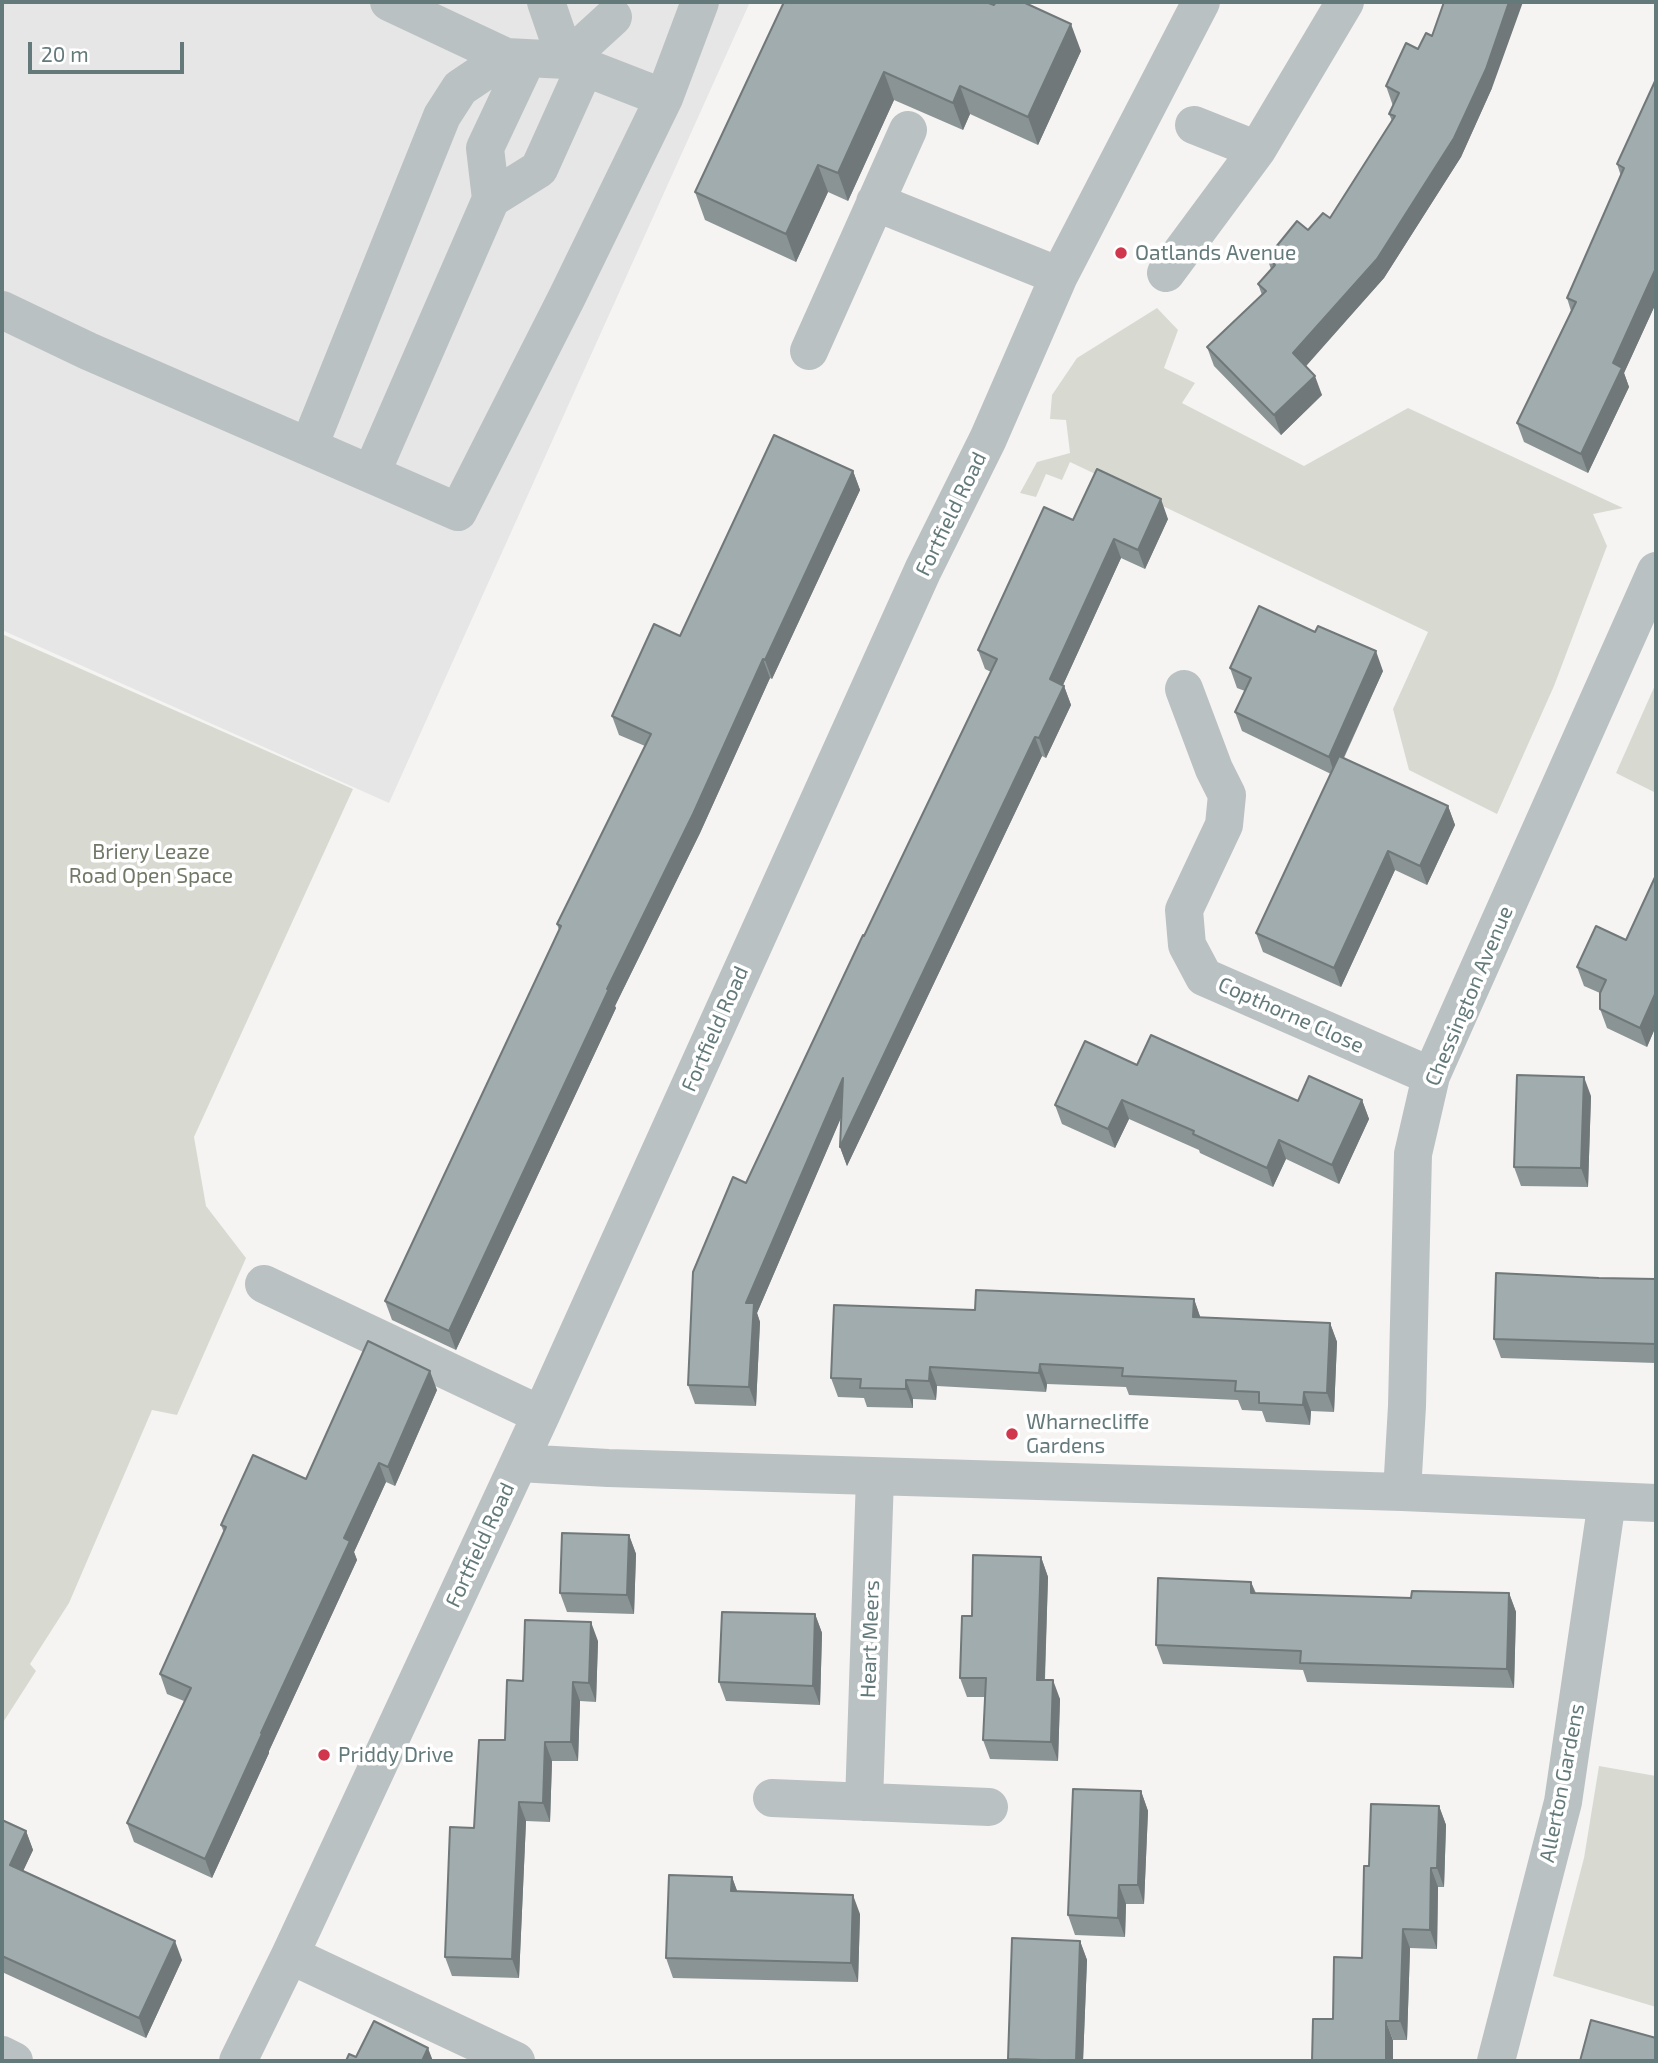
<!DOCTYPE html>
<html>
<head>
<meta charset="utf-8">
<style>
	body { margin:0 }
	#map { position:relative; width:1658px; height:2063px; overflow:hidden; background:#f5f4f2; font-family:"Exo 2",sans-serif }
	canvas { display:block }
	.frame { position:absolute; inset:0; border:4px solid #63797a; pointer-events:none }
	.scale { position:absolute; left:28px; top:42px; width:156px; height:32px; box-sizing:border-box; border:4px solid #63797a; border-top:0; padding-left:9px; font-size:21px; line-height:24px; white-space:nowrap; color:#63797a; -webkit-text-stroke:5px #fff; paint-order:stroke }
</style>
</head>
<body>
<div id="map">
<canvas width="1658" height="2063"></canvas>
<div class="frame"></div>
<div class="scale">20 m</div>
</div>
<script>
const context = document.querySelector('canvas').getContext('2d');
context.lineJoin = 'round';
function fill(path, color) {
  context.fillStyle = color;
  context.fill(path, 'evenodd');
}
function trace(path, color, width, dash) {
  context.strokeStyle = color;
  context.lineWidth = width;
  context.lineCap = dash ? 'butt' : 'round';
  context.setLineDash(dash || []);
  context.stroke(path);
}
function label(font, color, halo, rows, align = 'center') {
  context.font = font + ' "Exo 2",sans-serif';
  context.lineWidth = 7;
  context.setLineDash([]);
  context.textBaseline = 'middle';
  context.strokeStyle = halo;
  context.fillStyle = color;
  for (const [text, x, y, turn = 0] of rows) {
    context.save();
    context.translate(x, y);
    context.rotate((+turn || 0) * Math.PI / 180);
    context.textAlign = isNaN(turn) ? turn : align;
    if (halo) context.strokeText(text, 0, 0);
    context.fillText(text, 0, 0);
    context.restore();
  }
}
fill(new Path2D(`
	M2,2h748l-361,801 -387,-173z`), '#e6e6e6');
fill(new Path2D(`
	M1157,308l21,22 -14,38 31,15 -13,20 122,63 104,-58 215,100 -30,6 14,32 -53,140 -57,128 -88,-44 -16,-61 35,-77 -358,-170 -8,18 -16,-6 -10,23 -16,-4 17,-31 33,-9 -4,-33 -16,-1 2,-24 25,-37z
	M2,634l351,155 -159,348 12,69 40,52 -69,157 -25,-5 -83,193 -39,61 6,7 -34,53z
	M1656,683v110l-40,-20z
	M1599,1766l57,10v231l-103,-31 31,-118z`), '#d8dad2');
trace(new Path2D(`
	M389,2l117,55
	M546,2l20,58 47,-43
	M1194,125l63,25
	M491,199l48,-30 46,-102
	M875,202l184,74
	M1166,273l91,-123 88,-148
	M2,310l86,41 370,161 109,-215 97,-199 36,-96
	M809,351l99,-221
	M309,446l133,-330 18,-28 46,-31 60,3 98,38
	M371,474l120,-275 -6,-51 42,-89
	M1184,689l30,80 13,26 -3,30 -40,85 3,35 17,32 227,99
	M264,1284l277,131
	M519,1463l89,5 794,24 254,11
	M1402,1492l5,-86 6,-252 18,-78 225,-505
	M772,1798l217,9
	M864,1802l11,-325
	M290,1955l226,106
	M2,2055l12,6
	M238,2061l52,-106 251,-540 382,-845 65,-131 71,-163 142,-274
	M1496,2061l67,-259 44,-301`), '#bac1c2', 38);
fill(new Path2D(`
	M784,2l297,49 -43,94 -68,-31 -7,16 -69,-30 -46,101 -20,-9 -32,70 -91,-42 -10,-28z
	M1432,36l60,52 -31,69 -77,121 -79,88 17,29 -41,40 -67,-69 -7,-19 55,-52 -4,-11 13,-15 -4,-11 41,-28 22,-12 62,-97 -3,-7 4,-8 -7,-20 32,-37z
	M1656,79v224l-32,70 5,14 -41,86 -64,-31 -7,-19 54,-112 -4,-13 54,-122 -4,-12z
	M853,471l7,19 -88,189 -2,-1 -70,155 -85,173 1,2 -160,342 -64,-30 -7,-19 174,-371 -2,-6 88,-178 -26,-11 -7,-19 68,-80z
	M1168,519l-23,50 -24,-11 -58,127 1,1 7,19 -25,53 -4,-2 -195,410 -7,-19 1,-30 -84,196 3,9 -4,84 -61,-2 -7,-19 58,-202 245,-511 -6,-3 -7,-19 95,-130z
	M1230,668l153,3 -39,87 104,48 7,19 -28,60 -32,-15 -54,117 -78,-35 -7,-19 75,-159 -89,-43 -7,-19 10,-21 -8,-3z
	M1656,875v151l-9,21 -40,-19 -7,-19v-16l-16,-7 -7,-19 49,-27z
	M1137,1065l161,36 64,-1 7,19 -30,65 -53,-25 -13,28 -73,-34 -1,-3 -70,-31 -14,29 -53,-24 -7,-19z
	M1591,1096l-3,91 -67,-1 -7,-19z
	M1599,1278l57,1v84l-155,-5 -7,-19z
	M1194,1299l6,18 130,6 7,19 -3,70 -23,-1 -1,14 -44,-3 -4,-11 -20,-1 -4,-10 -109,-5 -3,-8 -79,-3 -1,8 -109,-6 -1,14 -23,-1v9l-46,-1 -3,-9 -26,-1 -7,-19 144,-68z
	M437,1390l-42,96 -9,-4 -32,70 3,8 -88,191v2l-57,125 -78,-36 -7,-19 57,-122 -17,-7 -7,-20 64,-141 -3,-8 85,-46z
	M629,1535l7,19 -2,60 -67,-2 -7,-19z
	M1041,1557l7,20 -3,103 15,19 -2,62 -68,-2 -7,-19 2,-43h-18l-7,-19 12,-62z
	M1251,1582l5,11 155,5 98,-5 7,19 -2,76 -207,-6 -4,-12 -140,-6 -7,-19z
	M815,1614l7,19 -2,72 -94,-4 -7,-19z
	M598,1641l-2,61 -16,-1 -2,60h-26l-2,61 -24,-1 -7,157 -67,-2 -7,-19 60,-217 18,-59z
	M1141,1791l7,20 -4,93h-18l-1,33 -50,-2 -7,-20z
	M1439,1806l7,19 -2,62h-6l-1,62 -27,-1 -3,92h-14l-31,-82 7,-92z
	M2,1820l24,11 7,19 -10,21 159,89 -36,78 -144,-66z
	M732,1877l5,14 123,23 -2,68 -185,-4 -7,-20z
	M1080,1941l7,19 -4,101h-74l-1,-2z`), '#8a9495');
fill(new Path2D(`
	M1509,2h14l-31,86 -31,69 -77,121 -84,95 -7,-20z
	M1071,24l10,27 -43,94 -10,-28z
	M884,72l10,28 -46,101 -10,-28z
	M960,86l10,28 -7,16 -10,-27z
	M818,165l10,27 -32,70 -10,-28z
	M1656,268v35l-32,70 5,14 -41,86 -7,-19 32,-91z
	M1315,376l7,19 -41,40 -7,-20z
	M853,471l7,19 -88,189 -7,-19z
	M1161,499l7,20 -23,50 -7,-19z
	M1114,539l7,19 -64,140 -7,-19z
	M1376,651l7,20 -48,105 -6,-19z
	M763,659l7,19 -70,155 -85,173 1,2 -160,342 -7,-19 158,-342z
	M1064,686l7,19 -25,53 -7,-20z
	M1035,737l7,19 -195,410 -7,-19z
	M1448,806l7,19 -28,60 -7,-19z
	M1388,851l7,19 -54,117 -7,-19z
	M1656,992v34l-9,21 -7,-19z
	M1584,1077l7,19 -3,91 -7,-19z
	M843,1078l7,19 -93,216 3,9 -4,84 -7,-19 -3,-84z
	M1122,1100l7,19 -14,29 -7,-19z
	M1362,1100l7,19 -30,65 -7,-19z
	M1279,1140l7,19 -13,28 -6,-19z
	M1194,1299l7,20 -8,-2z
	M1330,1323l7,19 -3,70 -7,-19z
	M1040,1364l7,20 -1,8 -7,-19z
	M930,1367l7,19 -1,14 -7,-19z
	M430,1371l7,19 -42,96 -7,-19z
	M906,1380l7,19v9l-7,-19z
	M1304,1392l7,19 -1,14 -7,-20z
	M379,1463l7,19 -32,70 3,8 -88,191v2l-57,125 -7,-19 139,-321z
	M629,1535l7,19 -2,60 -7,-19z
	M1041,1557l7,20 -4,122 -7,-19z
	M1251,1582l7,19 -7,-8z
	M1509,1593l7,19 -2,76 -7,-19z
	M815,1614l7,19 -2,72 -7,-19z
	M591,1622l7,19 -2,61 -7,-19z
	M1053,1680l7,19 -2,62 -7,-19z
	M573,1682l7,19 -2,60 -7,-19z
	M545,1742l7,19 -2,61 -7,-19z
	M1141,1791l7,20 -4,93 -6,-19z
	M519,1802l7,19 -7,157 -7,-19z
	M1439,1806l7,19 -2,62 -7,-19z
	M26,1831l7,19 -16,34 -7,-19z
	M1431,1868l7,19 -1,62 -7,-19z
	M732,1877l7,19 -8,-5z
	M1119,1885l7,19 -1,33 -7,-19z
	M853,1895l7,19 -2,68 -7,-19z
	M1403,1929l7,19 -3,92 -7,-19z
	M175,1941l7,19 -36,78 -7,-20z
	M1080,1941l7,19 -4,101h-7z
	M1386,2021l7,19v21h-7z
	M428,2048l5,13h-11z`), '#707879');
const building = new Path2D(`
	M784,2h202l8,3 2,-3h27l48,22 -43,93 -68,-31 -7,17 -69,-31 -46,101 -20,-8 -32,69 -91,-42z
	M1444,2h65l-23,67 -32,69 -77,121 -84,94 22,23 -41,39 -67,-68 59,-56 -8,-7 17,-19 -8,-7 30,-37 11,9 15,-17 7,5 65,-102 -6,-2 10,-21 -13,-7 20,-43 12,6 8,-16 6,3z
	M1656,79v189l-43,95 9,5 -41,86 -64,-31 59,-121 -9,-4 57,-130 -7,-4z
	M774,435l79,36 -88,189 -2,-1 -70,155 -86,175h2l-160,342 -64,-30 176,-375 -4,-2 94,-190 -39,-18 42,-92 26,12z
	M1097,469l64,30 -23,51 -24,-11 -64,140 14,7 -25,52 -4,-1 -195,410 3,-69 -97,225h8l-5,84 -61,-2 5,-113 40,-95 13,6 117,-248 1,1 133,-277 -19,-9 66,-143 29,13z
	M1259,606l56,26 3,-6 58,25 -47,106 -94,-45 16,-34 -21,-10z
	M1339,756l109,50 -28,60 -32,-15 -54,117 -78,-35z
	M1656,875v117l-16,36 -40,-19v-16l6,-13 -29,-13 19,-41 30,14z
	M1151,1035l147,66 11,-25 53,24 -30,65 -53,-25 -12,28 -74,-34 1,-3 -72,-31 -14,29 -53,-24 30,-64 52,24z
	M1517,1075l67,2 -3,91 -67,-1z
	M1496,1273l103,5 57,1v65l-162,-5z
	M976,1290l218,9 -1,18 137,6 -3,70 -23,-1 -1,13 -44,-2v-11l-24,-1 1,-10 -114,-5 1,-8 -83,-4 -1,9 -109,-6 -1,14 -23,-1v9l-46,-1 1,-9 -30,-1 3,-73 141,5z
	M368,1341l62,30 -42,96 -9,-4 -35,75 6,3 -89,192 1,1 -57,125 -78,-36 64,-135 -31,-14 66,-147 -5,-2 32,-70 53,24z
	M562,1533l67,2 -2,60 -67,-2z
	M973,1555l68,2 -4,123h16l-2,62 -68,-2 3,-62h-26l2,-62h10z
	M1158,1578l93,4v11l160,5 1,-7 97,2 -2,76 -207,-6 1,-12 -145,-6z
	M722,1612l93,2 -2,72 -94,-4z
	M525,1620l66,2 -2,61 -16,-1 -2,60h-26l-2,61 -24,-1 -7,157 -67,-2 5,-130 24,1 5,-88h26l2,-60 16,1z
	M1073,1789l68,2 -3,94h-19l-1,33 -50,-3z
	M1371,1804l68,2 -2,62h-6l-1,62 -27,-1 -3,92h-14v40h-74l1,-42h20l1,-62 28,1 2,-92h5z
	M2,1820l24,11 -16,34 165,76 -36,77 -137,-62z
	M669,1875l63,2 -1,14 122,4 -2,68 -185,-5z
	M1012,1938l68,3 -4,120 -68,-2z
	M1591,2020l65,18v23h-76z
	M374,2021l54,27 -6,13h-76l3,-7 7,3z`);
fill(building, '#a0acad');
trace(building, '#707879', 2);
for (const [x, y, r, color] of [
	[1121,253,7,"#d0374d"],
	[1012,1434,7,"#d0374d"],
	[324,1755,7,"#d0374d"]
]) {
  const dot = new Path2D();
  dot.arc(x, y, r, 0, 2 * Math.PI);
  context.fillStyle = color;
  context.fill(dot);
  trace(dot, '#fff', 2.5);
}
label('21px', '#63797a', '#fff', [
	["Oatlands Avenue",1135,253],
	["Wharnecliffe",1026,1422],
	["Gardens",1026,1446],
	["Priddy Drive",338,1755]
], 'left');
label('21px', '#63797a', '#fff', [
	["Fortfield Road",951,514,-64],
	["Chessington Avenue",1469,996,-67],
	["Copthorne Close",1291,1015,24],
	["Fortfield Road",715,1029,-66],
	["Fortfield Road",480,1545,-65],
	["Heart Meers",870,1639,-88],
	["Allerton Gardens",1562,1783,-79]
]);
label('21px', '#707866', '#fff', [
	["Briery Leaze",151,852],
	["Road Open Space",151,876]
]);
</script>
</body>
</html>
